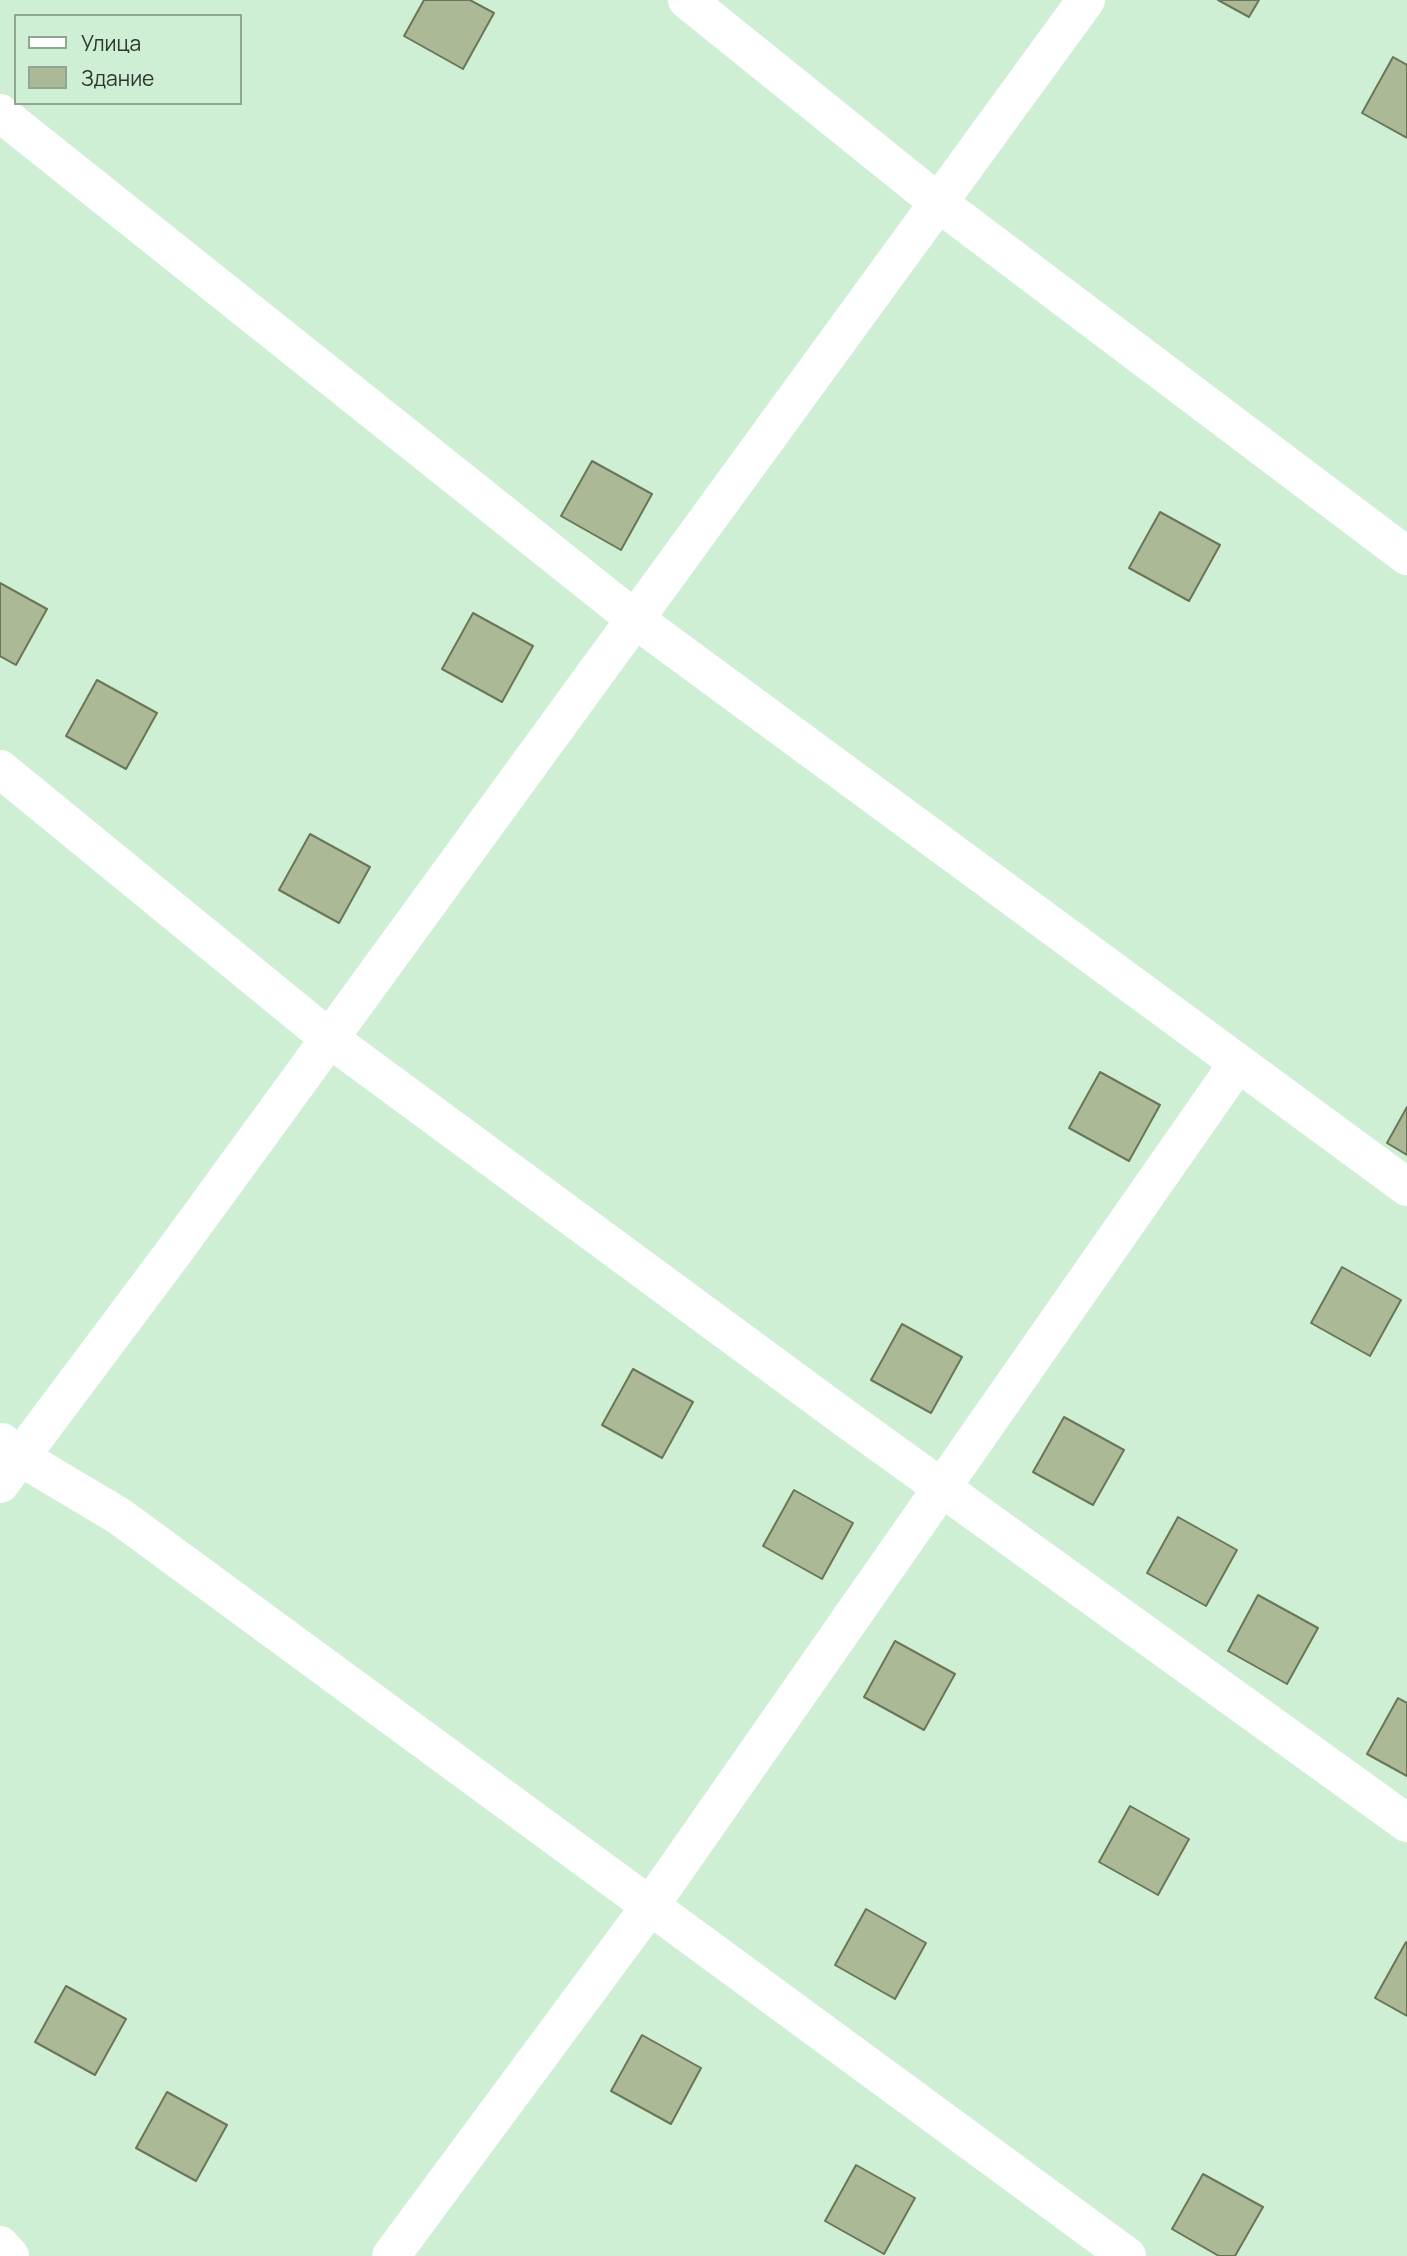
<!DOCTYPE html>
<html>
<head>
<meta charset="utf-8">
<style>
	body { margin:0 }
	#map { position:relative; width:1407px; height:2256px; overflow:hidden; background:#cfefd4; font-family:Manrope,sans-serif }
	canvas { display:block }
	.legend { position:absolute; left:14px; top:14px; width:228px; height:91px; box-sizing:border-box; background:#cfefd4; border:2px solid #8ea692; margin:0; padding:9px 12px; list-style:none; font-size:21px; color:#2c382e }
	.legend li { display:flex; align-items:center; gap:14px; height:35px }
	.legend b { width:35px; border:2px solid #8ea692 }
</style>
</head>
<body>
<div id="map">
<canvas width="1407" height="2256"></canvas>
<ul class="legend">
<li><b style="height:9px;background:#fff"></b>Улица</li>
<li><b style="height:19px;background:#abb997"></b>Здание</li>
</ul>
</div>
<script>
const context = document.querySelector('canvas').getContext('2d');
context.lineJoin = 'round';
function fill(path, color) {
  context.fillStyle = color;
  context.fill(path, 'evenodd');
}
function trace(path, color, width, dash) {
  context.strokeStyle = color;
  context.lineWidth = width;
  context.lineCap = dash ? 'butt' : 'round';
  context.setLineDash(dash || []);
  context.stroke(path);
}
const building = new Path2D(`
	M424,0h46l24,13 -31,56 -59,-33z
	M1218,0h41l-10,17z
	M1393,57l14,8v73l-45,-25z
	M592,461l60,33 -31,56 -60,-34z
	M1160,512l60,33 -31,56 -60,-33z
	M0,583l47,26 -31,56 -16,-9z
	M473,613l60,33 -31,56 -60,-33z
	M97,680l60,33 -31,56 -60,-33z
	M310,834l60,33 -31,56 -60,-33z
	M1100,1072l60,33 -31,56 -60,-33z
	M1407,1107v48l-20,-12z
	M1342,1267l59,33 -31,56 -59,-33z
	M902,1324l60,33 -31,56 -60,-33z
	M633,1369l60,33 -31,56 -60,-33z
	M1064,1417l60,33 -31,55 -60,-33z
	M794,1490l59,33 -31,56 -59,-33z
	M1178,1517l59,33 -31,56 -59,-33z
	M1258,1595l60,33 -31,56 -59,-33z
	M895,1641l60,33 -31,56 -60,-33z
	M1398,1698l9,5v73l-40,-22z
	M1130,1806l59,33 -31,56 -59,-33z
	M866,1909l60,34 -31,56 -60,-34z
	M1406,1942l1,1v73l-32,-18z
	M66,1986l60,33 -31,56 -60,-33z
	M642,2035l59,33 -30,56 -60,-33z
	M167,2092l60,33 -31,56 -60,-33z
	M856,2165l59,33 -31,56 -59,-33z
	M1203,2174l60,33 -28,49h-16l-47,-27z`);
fill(building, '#abb997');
trace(building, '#6a7757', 2);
trace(new Path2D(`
	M687,0l253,204 467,352
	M0,113l636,507 771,567
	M0,769l330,270 519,382 558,402
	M2,1442l18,15 99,59 1008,740
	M0,1484l176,-235 910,-1249
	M0,2245l10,11
	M391,2256l259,-350 588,-843`), '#fff', 38);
</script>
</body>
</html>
